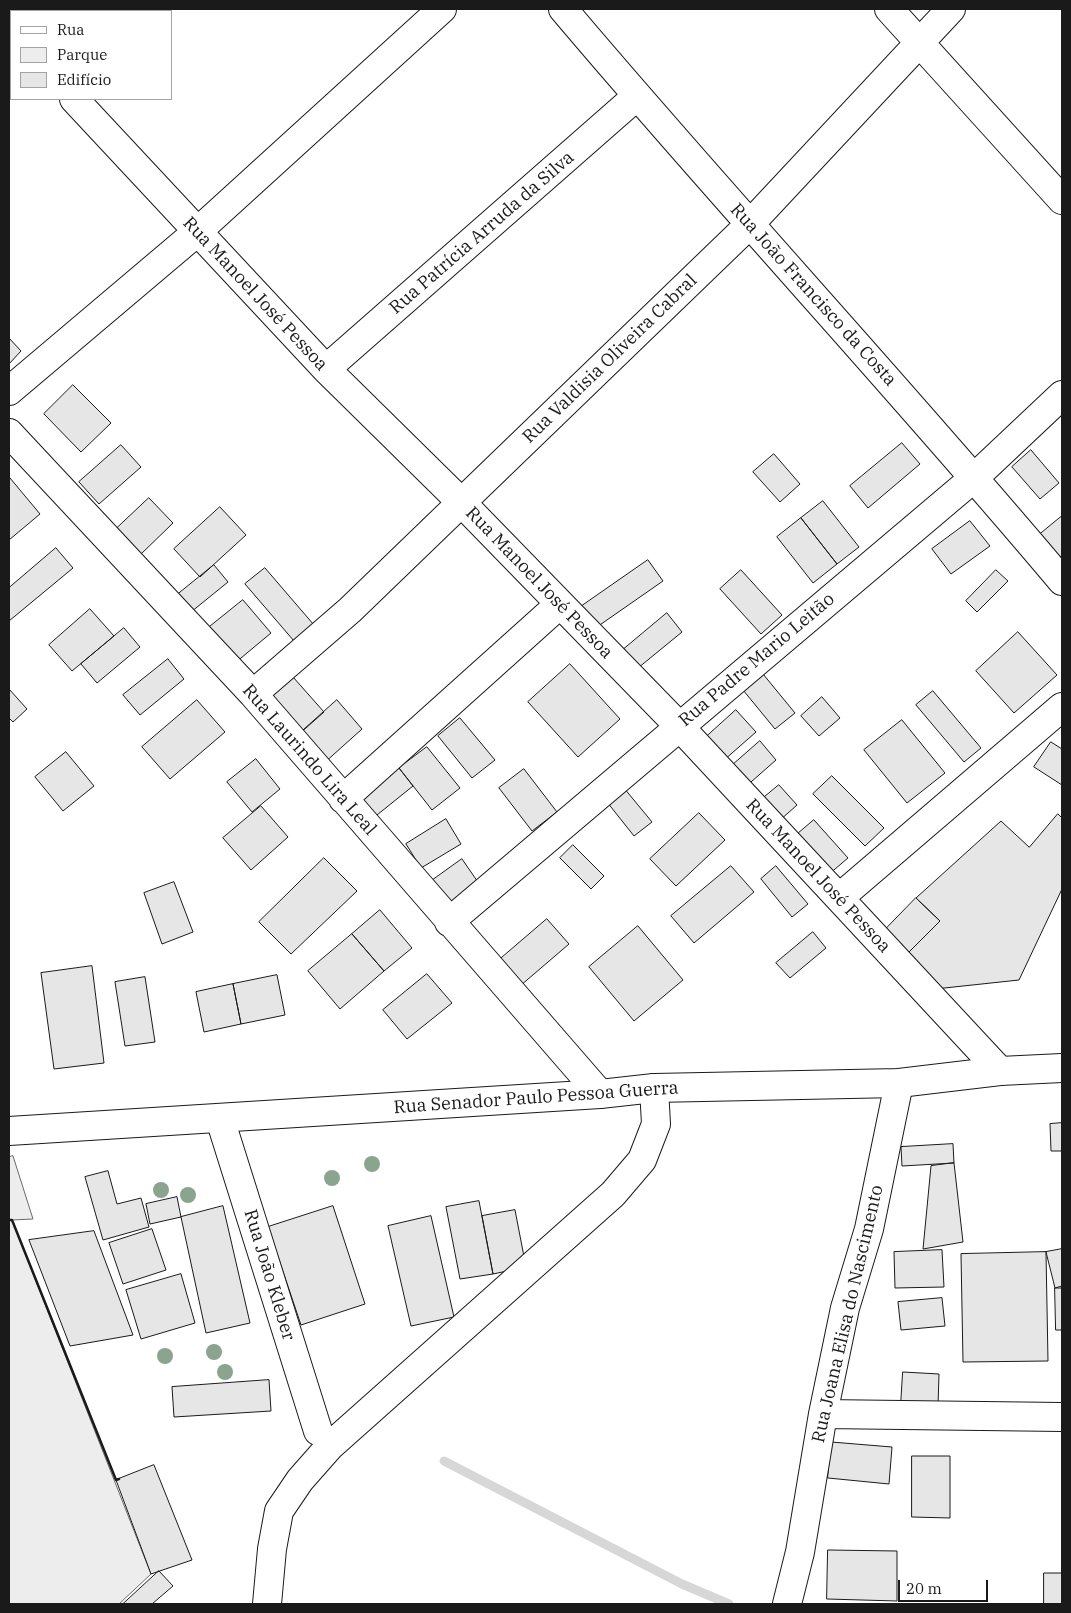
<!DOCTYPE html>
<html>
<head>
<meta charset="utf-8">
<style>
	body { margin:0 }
	#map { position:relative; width:1071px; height:1613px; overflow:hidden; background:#fff; font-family:"IBM Plex Serif",serif }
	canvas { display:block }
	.frame { position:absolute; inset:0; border:10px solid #1a1a1a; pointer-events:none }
	.legend { position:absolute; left:10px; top:10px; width:162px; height:90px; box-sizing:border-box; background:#fff; border:1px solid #a3a3a3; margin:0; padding:6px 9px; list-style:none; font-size:15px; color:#1a1a1a }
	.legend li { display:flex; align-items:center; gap:10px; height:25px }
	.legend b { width:25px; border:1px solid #a3a3a3 }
	.scale { position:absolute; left:898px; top:1580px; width:90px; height:22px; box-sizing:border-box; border:2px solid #1a1a1a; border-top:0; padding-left:6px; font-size:15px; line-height:18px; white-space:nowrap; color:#1a1a1a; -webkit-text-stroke:4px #fff; paint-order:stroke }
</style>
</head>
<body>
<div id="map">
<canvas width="1071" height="1613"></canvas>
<div class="frame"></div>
<ul class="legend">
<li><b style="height:6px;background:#fff"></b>Rua</li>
<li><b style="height:14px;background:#ededed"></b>Parque</li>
<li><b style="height:14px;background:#e6e6e6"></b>Edifício</li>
</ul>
<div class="scale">20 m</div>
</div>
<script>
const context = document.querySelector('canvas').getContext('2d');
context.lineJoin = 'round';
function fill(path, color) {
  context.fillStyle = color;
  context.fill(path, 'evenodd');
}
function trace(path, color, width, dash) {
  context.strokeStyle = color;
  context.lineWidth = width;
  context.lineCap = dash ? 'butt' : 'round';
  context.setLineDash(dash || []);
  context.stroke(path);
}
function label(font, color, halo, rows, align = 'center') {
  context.font = font + ' "IBM Plex Serif",serif';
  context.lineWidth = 4;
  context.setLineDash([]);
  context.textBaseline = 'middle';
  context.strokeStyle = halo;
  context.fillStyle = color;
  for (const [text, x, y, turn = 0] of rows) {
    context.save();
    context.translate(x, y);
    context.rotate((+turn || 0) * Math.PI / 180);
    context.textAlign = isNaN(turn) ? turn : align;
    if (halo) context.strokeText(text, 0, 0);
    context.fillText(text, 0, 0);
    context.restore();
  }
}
const green = new Path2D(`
	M13,1156l20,63 -21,1 139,354 -32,30h-110v-447z`);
fill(green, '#ededed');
trace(green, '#6a6a6a', 1);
trace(new Path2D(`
	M444,1461l238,123 47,20`), '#d7d7d7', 9);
const building = new Path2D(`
	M9,338l12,13 -12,13z
	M73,385l38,38 -30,29 -37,-38z
	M902,443l18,21 -52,44 -18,-22z
	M121,445l20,22 -42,37 -20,-22z
	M1031,450l28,33 -19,16 -28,-32z
	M774,454l26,30 -20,18 -27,-30z
	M10,478l30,36 -31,26v-61z
	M149,498l24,25 -34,33 -25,-25z
	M823,501l36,46 -22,17 -36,-46z
	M220,507l26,28 -46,42 -26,-28z
	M1062,516v39l-4,4 -19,-24z
	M801,518l36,46 -24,19 -36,-46z
	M970,521l20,25 -39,28 -19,-25z
	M56,548l17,20 -64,53v-33z
	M648,560l15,21 -69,48 -15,-21z
	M214,565l14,17 -37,30 -14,-17z
	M265,568l49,57 -20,16 -49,-57z
	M741,570l41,45 -21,19 -41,-45z
	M996,570l12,11 -31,31 -11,-11z
	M243,600l28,33 -36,30 -28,-34z
	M90,609l24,27 -42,35 -23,-26z
	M667,613l15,19 -44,36 -14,-19z
	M124,628l16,19 -43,36 -16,-19z
	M1018,632l39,43 -43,38 -38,-42z
	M168,659l16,20 -44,36 -17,-20z
	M570,664l50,55 -42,38 -50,-55z
	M763,674l32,39 -20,16 -32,-39z
	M293,677l31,35 -26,23 -31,-35z
	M9,689l18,20 -14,13 -4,-4z
	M933,691l48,57 -17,14 -48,-57z
	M822,697l18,21 -21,18 -18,-20z
	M197,700l28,32 -55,47 -28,-32z
	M337,700l25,29 -39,35 -25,-29z
	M736,710l20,22 -33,29 -19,-22z
	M460,718l35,42 -23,18 -34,-42z
	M902,720l43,53 -38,30 -43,-53z
	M760,741l16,19 -33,29 -16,-19z
	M1051,742l11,7v36l-28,-18z
	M427,747l33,41 -28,22 -33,-42z
	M66,752l28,34 -31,25 -28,-34z
	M256,759l24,30 -28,23 -25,-30z
	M399,768l14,18 -41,33 -14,-19z
	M524,769l33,43 -25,19 -33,-43z
	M832,776l52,52 -19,18 -52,-52z
	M779,785l18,20 -18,16 -18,-21z
	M624,788l28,34 -18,14 -27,-34z
	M261,806l27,31 -37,33 -28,-32z
	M699,813l26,27 -49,46 -26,-27z
	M1058,814l4,4v71l-43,91 -84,9 -29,-34 34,-34 -24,-23 85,-77 28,26z
	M446,819l15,25 -40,24 -15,-24z
	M814,820l34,38 -20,17 -34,-38z
	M573,845l31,31 -13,13 -31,-31z
	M324,858l33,33 -66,63 -32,-32z
	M462,859l18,26 -31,23 -19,-26z
	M731,866l23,26 -60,51 -23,-27z
	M776,866l32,38 -16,13 -31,-38z
	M174,882l19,50 -31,12 -18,-51z
	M916,898l24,23 -34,34 -23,-23z
	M380,910l32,38 -28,23 -32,-37z
	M547,919l22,25 -49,42 -22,-25z
	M638,926l45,54 -49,41 -45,-54z
	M813,932l13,16 -36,30 -14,-15z
	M352,934l32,37 -44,38 -32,-38z
	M92,966l12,97 -50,6 -13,-96z
	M427,974l25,29 -45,36 -24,-29z
	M277,975l8,40 -44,9 -8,-40z
	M145,977l10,65 -30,4 -10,-64z
	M233,984l8,40 -37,8 -8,-40z
	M1062,1123v28h-11l-1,-27z
	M953,1144l1,19 -52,3 -1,-19z
	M954,1163l9,79 -40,7 8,-83z
	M108,1171l9,33 24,-6 8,29 -46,13 -18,-63z
	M177,1197l4,20 -31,7 -4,-20z
	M479,1201l14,73 -33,5 -14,-72z
	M223,1206l27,117 -44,10 -25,-116z
	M333,1206l32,98 -64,21 -33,-98z
	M515,1210l11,57 -33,7 -11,-58z
	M431,1216l23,101 -43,9 -23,-100z
	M152,1229l14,41 -43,14 -14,-41z
	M94,1231l39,104 -63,11 -41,-106z
	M1062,1249v37l-7,2 -9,-36z
	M942,1250l2,37 -49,1 -1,-36z
	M1046,1252l2,109 -85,1 -2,-108z
	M181,1274l14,49 -54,16 -15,-49z
	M1055,1288h7v42h-6z
	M942,1298l3,28 -44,4 -3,-28z
	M903,1372l36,2 -1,32 -37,-1z
	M269,1380l2,31 -97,6 -2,-30z
	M831,1442l61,5 -3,37 -61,-6z
	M912,1456h38v62l-38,-1z
	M154,1465l38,95 -41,14 -35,-94z
	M828,1550l69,1v50l-70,-2z
	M159,1571l14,15 -21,18h-29z
	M1044,1573h18v31h-18z`);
fill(building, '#e6e6e6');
trace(building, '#1a1a1a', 1);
const street = new Path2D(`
	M563,9c163,193 336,378 499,572
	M889,9l173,191
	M9,23l2,-5
	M74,99l252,270 136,134 217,223 321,345
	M326,369l311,-273
	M9,391l188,-159 245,-223
	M9,433l244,261 347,400
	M253,694l97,-84 400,-386 201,-215
	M343,799l217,-195
	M839,898l223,-191
	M449,922l526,-445 87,-82
	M220,1119l98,312
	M823,1414l239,3
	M267,1604l5,-55 7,-38 21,-31 30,-34 283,-252 29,-34 14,-36 -2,-36
	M787,1604l13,-52 23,-138 22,-106 24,-79 30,-146`);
const primary = new Path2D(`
	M9,1131l591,-37 54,-6 245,-5 101,-12 62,-3`);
trace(street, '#1a1a1a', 30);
trace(primary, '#1a1a1a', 30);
trace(street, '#fff', 28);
trace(primary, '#fff', 28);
trace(new Path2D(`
	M9,1220h3l104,260 3,-1`), '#1a1a1a', 2.5);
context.fillStyle = '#8aa48f';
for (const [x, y] of [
	[372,1164],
	[332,1178],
	[161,1190],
	[188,1195],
	[214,1352],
	[165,1356],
	[225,1372]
]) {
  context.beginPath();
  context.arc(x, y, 8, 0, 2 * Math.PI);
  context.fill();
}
label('18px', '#1a1a1a', '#fff', [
	["Rua Patrícia Arruda da Silva",482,233,-41],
	["Rua Manoel José Pessoa",255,294,47],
	["Rua João Francisco da Costa",813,295,48],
	["Rua Valdisia Oliveira Cabral",610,359,-44],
	["Rua Manoel José Pessoa",539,583,46],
	["Rua Padre Mario Leitão",757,660,-40],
	["Rua Laurindo Lira Leal",309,760,49],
	["Rua Manoel José Pessoa",818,876,47],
	["Rua Senador Paulo Pessoa Guerra",536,1098,-4],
	["Rua João Kleber",269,1275,73],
	["Rua Joana Elisa do Nascimento",848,1314,-77]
]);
</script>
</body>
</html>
